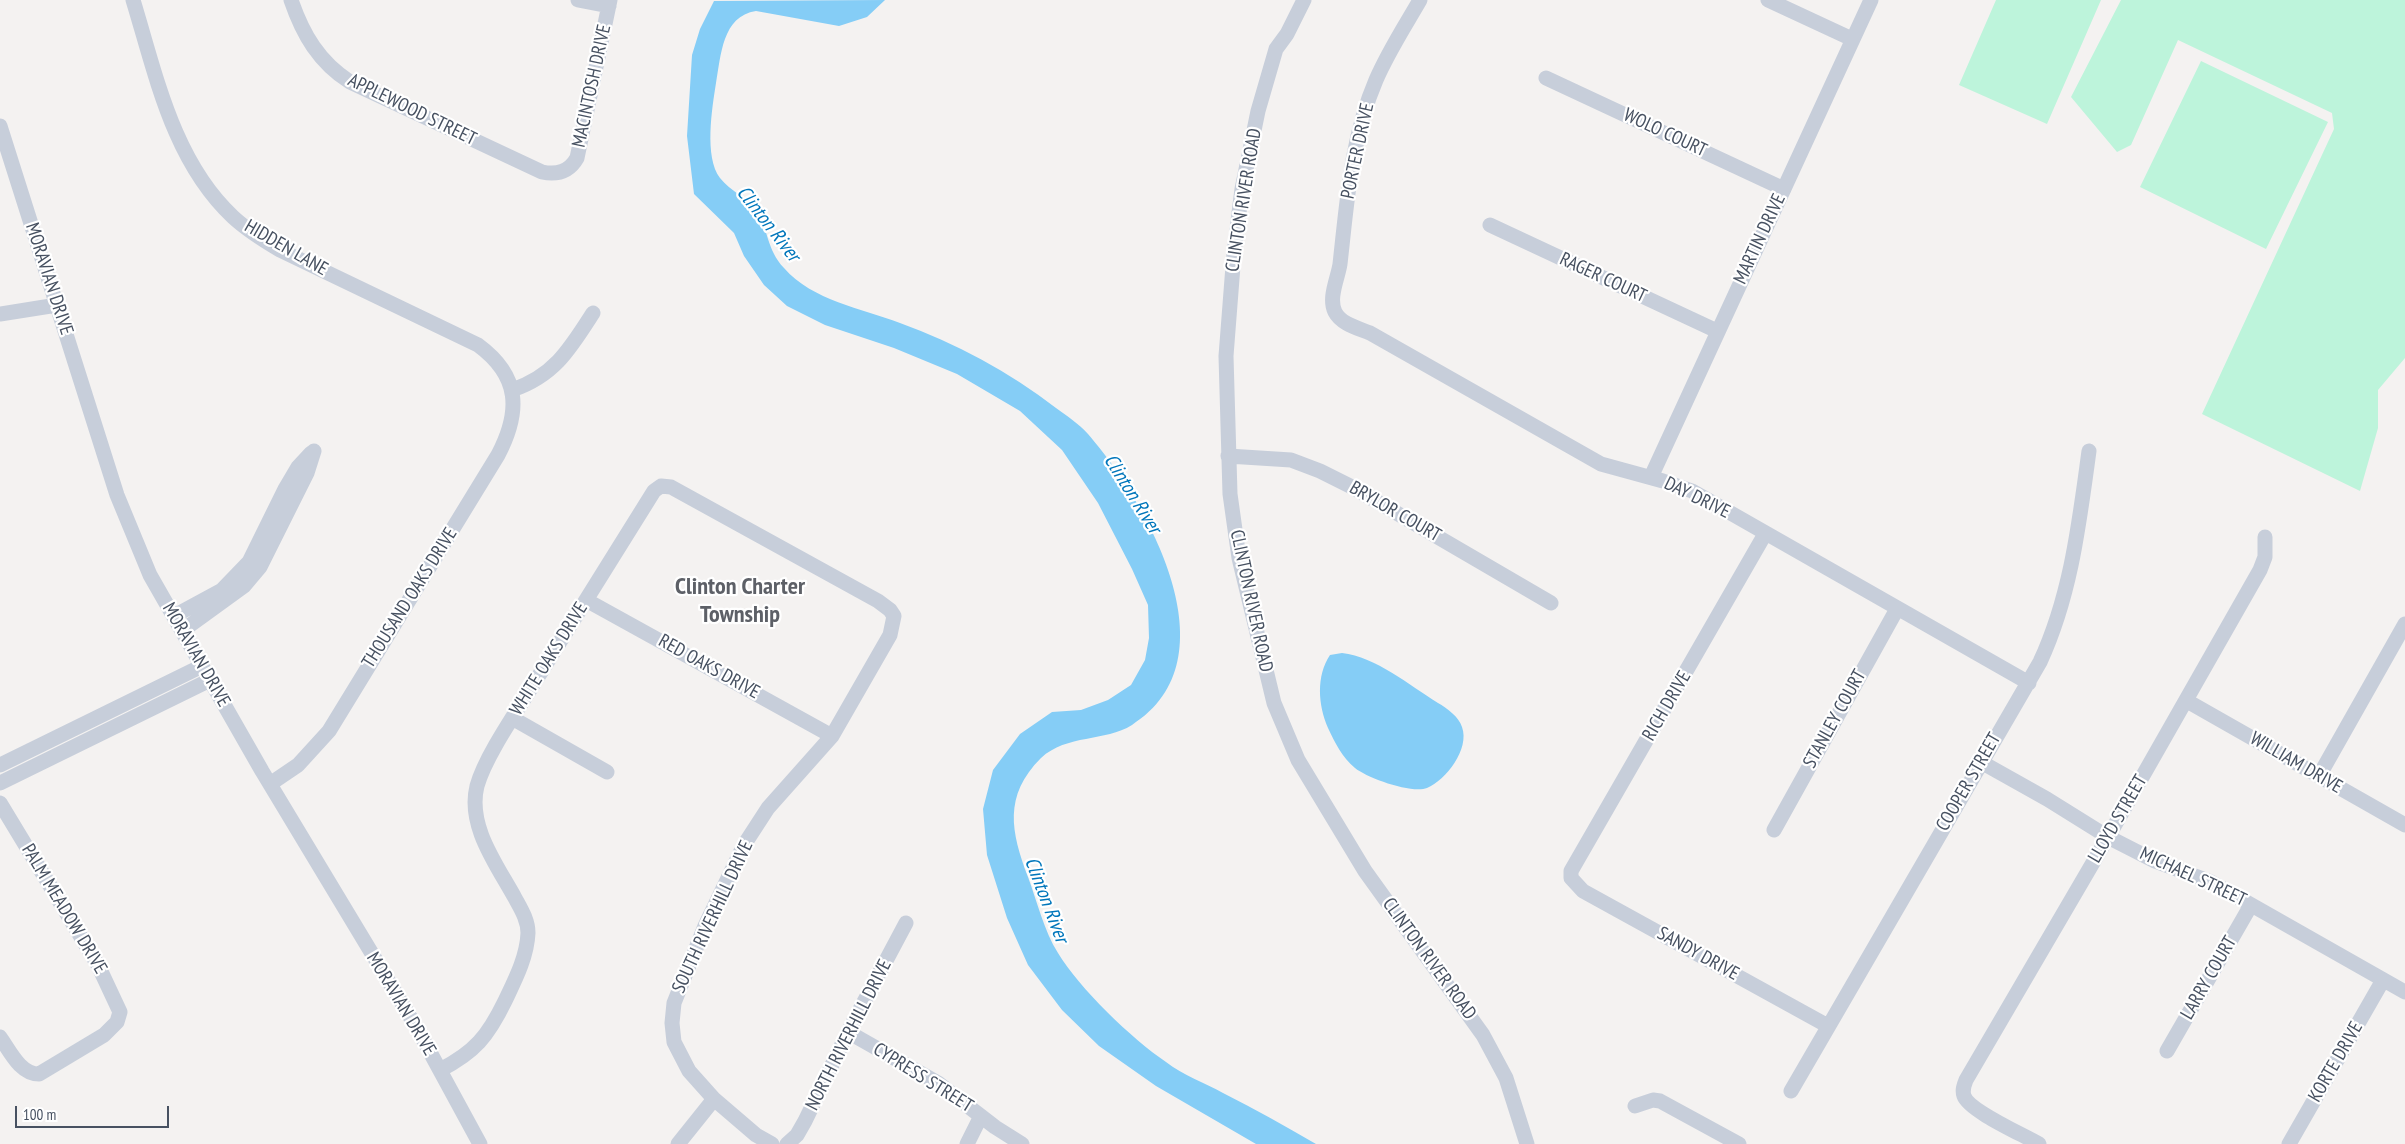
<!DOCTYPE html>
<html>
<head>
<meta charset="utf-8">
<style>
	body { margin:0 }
	#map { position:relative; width:2405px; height:1144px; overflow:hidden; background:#f4f2f1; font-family:"PT Sans Narrow",sans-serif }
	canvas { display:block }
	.scale { position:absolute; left:15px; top:1106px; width:154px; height:22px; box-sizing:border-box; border:2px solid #475161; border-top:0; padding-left:6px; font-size:15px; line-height:18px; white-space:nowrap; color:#475161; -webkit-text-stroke:4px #fff; paint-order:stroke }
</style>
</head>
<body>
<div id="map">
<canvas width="2405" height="1144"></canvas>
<div class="scale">100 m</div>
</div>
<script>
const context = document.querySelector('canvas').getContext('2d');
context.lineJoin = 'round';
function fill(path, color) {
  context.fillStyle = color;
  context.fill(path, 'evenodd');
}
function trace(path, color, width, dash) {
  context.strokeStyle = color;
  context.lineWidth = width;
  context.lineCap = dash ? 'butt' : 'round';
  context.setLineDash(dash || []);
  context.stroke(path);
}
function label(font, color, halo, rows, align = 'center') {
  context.font = font + ' "PT Sans Narrow",sans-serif';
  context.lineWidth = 4.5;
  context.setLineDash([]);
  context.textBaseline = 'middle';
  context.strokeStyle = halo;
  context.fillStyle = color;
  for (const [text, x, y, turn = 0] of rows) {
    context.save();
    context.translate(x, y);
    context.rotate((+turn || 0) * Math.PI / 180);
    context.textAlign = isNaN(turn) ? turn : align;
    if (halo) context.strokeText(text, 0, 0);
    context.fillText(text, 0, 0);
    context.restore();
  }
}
fill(new Path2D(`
	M1996,0h105l-54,124 -88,-39z
	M2121,0h284v358l-27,32v38l-18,63 -158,-77 132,-285 -2,-16 -154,-73 -47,105 -14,7 -46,-55z
	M2201,61l127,61 -62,127 -126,-62z`), '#bdf4db');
fill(new Path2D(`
	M885,0l-18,17 -28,9 -83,-15c-34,5 -35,45 -40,72 -4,25 -12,74 4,95 10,13 27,19 36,33 13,18 10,38 28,57 29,33 77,40 116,55 56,20 109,49 156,85 11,8 23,16 32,26 59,68 149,225 44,291 -27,17 -65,9 -91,33 -38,38 -30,74 -13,119 9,24 16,54 30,76 21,35 74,86 108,109 17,13 39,21 57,31 32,16 62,33 93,51h-60l-100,-58 -57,-40 -37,-36 -34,-45 -21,-47 -20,-63 -4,-46 10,-39 27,-36 32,-22 29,-2 27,-10 23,-15 14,-25 4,-22 -1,-33 -16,-36 -34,-66 -36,-53 -42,-39 -63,-37 -63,-26 -69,-23 -38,-19 -23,-21 -20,-29 -10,-23 -40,-39 -7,-58 5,-81 8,-26 14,-28z
	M1342,653c34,4 67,32 96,50 9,5 21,14 24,24 8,22 -16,53 -35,61 -15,6 -60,-10 -72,-20 -13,-11 -20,-25 -27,-40 -10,-23 -12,-52 2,-73z`), '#85cdf6');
trace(new Path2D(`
	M133,0c23,75 40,161 100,217 14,13 30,23 47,33l198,95c42,31 43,66 20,110l-169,276 -31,34 -28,19
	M291,0c12,35 28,62 59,82l192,90c15,3 27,0 35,-14l33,-158
	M578,0l31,6
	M1304,0l-17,34 -11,15 -18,62 -16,78 -8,64 -8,103 4,138 9,64 35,145 24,57 67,111 118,164 23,43 21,66
	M1420,0c-15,26 -32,52 -44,80 -25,58 -29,122 -36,184 -2,14 -12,34 -5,48 6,12 23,16 35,21l231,131 62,17 29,10 337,192
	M1768,0l84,39
	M1546,78l238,111
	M0,126l117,369 33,80 112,196 156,259 62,114
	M1490,225l227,106
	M0,314l57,-9
	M512,390c42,-14 58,-41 81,-77
	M1228,456l63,4 29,11 32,16 199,116
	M1651,477l220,-477
	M1765,534l-194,337v7l12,13 245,135
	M586,600l246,136
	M174,616l48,-26 27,-28 36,-73 13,-22 13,-14
	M182,631l62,-45 16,-19 47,-94 7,-22
	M2187,701l218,124
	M512,718l95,54
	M1981,762l66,37 61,38 47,24 56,21 194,110
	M0,765l202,-99
	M2319,776l86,-152
	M0,783l210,-103
	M0,803l98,162 22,47 -3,10 -13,13 -65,39c-19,0 -29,-23 -39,-37
	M1774,830l123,-221
	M848,1032l90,51 57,44 27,17
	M2167,1051l84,-146
	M440,1070c35,-18 48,-34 65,-69 10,-21 22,-44 23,-68 0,-13 -7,-24 -13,-35 -18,-33 -48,-72 -38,-112 9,-32 43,-79 61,-109 39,-62 77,-124 116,-186l7,-5 10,1 207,114 12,9 4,6 -4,19 -58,101 -64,72 -24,37 -39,81 -31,77 -2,20 2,19 15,29 25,28 42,36 16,9
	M1791,1091l249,-429c31,-67 39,-138 49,-211
	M1635,1106l18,-6 7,1 79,43
	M678,1144l36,-45
	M787,1144l10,-9 8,-14 43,-89 58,-109
	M967,1144l14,-28
	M2039,1144c-15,-9 -70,-33 -75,-48 -2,-6 0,-11 2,-16l142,-243 152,-267 5,-13v-20
	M2289,1144l94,-164`), '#c7ceda', 15);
label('19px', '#475161', '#fff', [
	["MACINTOSH DRIVE",592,86,-78],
	["APPLEWOOD STREET",412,110,26],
	["WOLO COURT",1665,133,25],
	["PORTER DRIVE",1358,151,-78],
	["CLINTON RIVER ROAD",1244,200,-81],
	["MARTIN DRIVE",1760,239,-65],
	["HIDDEN LANE",286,248,30],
	["RAGER COURT",1603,278,25],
	["MORAVIAN DRIVE",49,279,72],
	["DAY DRIVE",1697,498,26],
	["BRYLOR COURT",1395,512,30],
	["THOUSAND OAKS DRIVE",410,598,-58],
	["CLINTON RIVER ROAD",1251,601,78],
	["MORAVIAN DRIVE",196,655,60],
	["WHITE OAKS DRIVE",549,659,-58],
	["RED OAKS DRIVE",709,667,29],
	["RICH DRIVE",1667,706,-60],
	["STANLEY COURT",1835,719,-61],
	["WILLIAM DRIVE",2296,763,30],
	["COOPER STREET",1969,782,-60],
	["LLOYD STREET",2118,819,-60],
	["MICHAEL STREET",2193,877,25],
	["PALM MEADOW DRIVE",64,909,59],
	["SOUTH RIVERHILL DRIVE",713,917,-65],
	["SANDY DRIVE",1698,954,29],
	["CLINTON RIVER ROAD",1429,959,54],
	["LARRY COURT",2209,978,-60],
	["MORAVIAN DRIVE",401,1004,59],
	["NORTH RIVERHILL DRIVE",849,1035,-63],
	["KORTE DRIVE",2336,1062,-60],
	["CYPRESS STREET",923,1078,32]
]);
label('italic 20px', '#0076bb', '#fff', [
	["Clinton River",768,224,52],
	["Clinton River",1132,494,58],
	["Clinton River",1046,900,69]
]);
label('bold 24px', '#5d6067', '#fff', [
	["Clinton Charter",740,587],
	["Township",740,615]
]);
</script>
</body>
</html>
